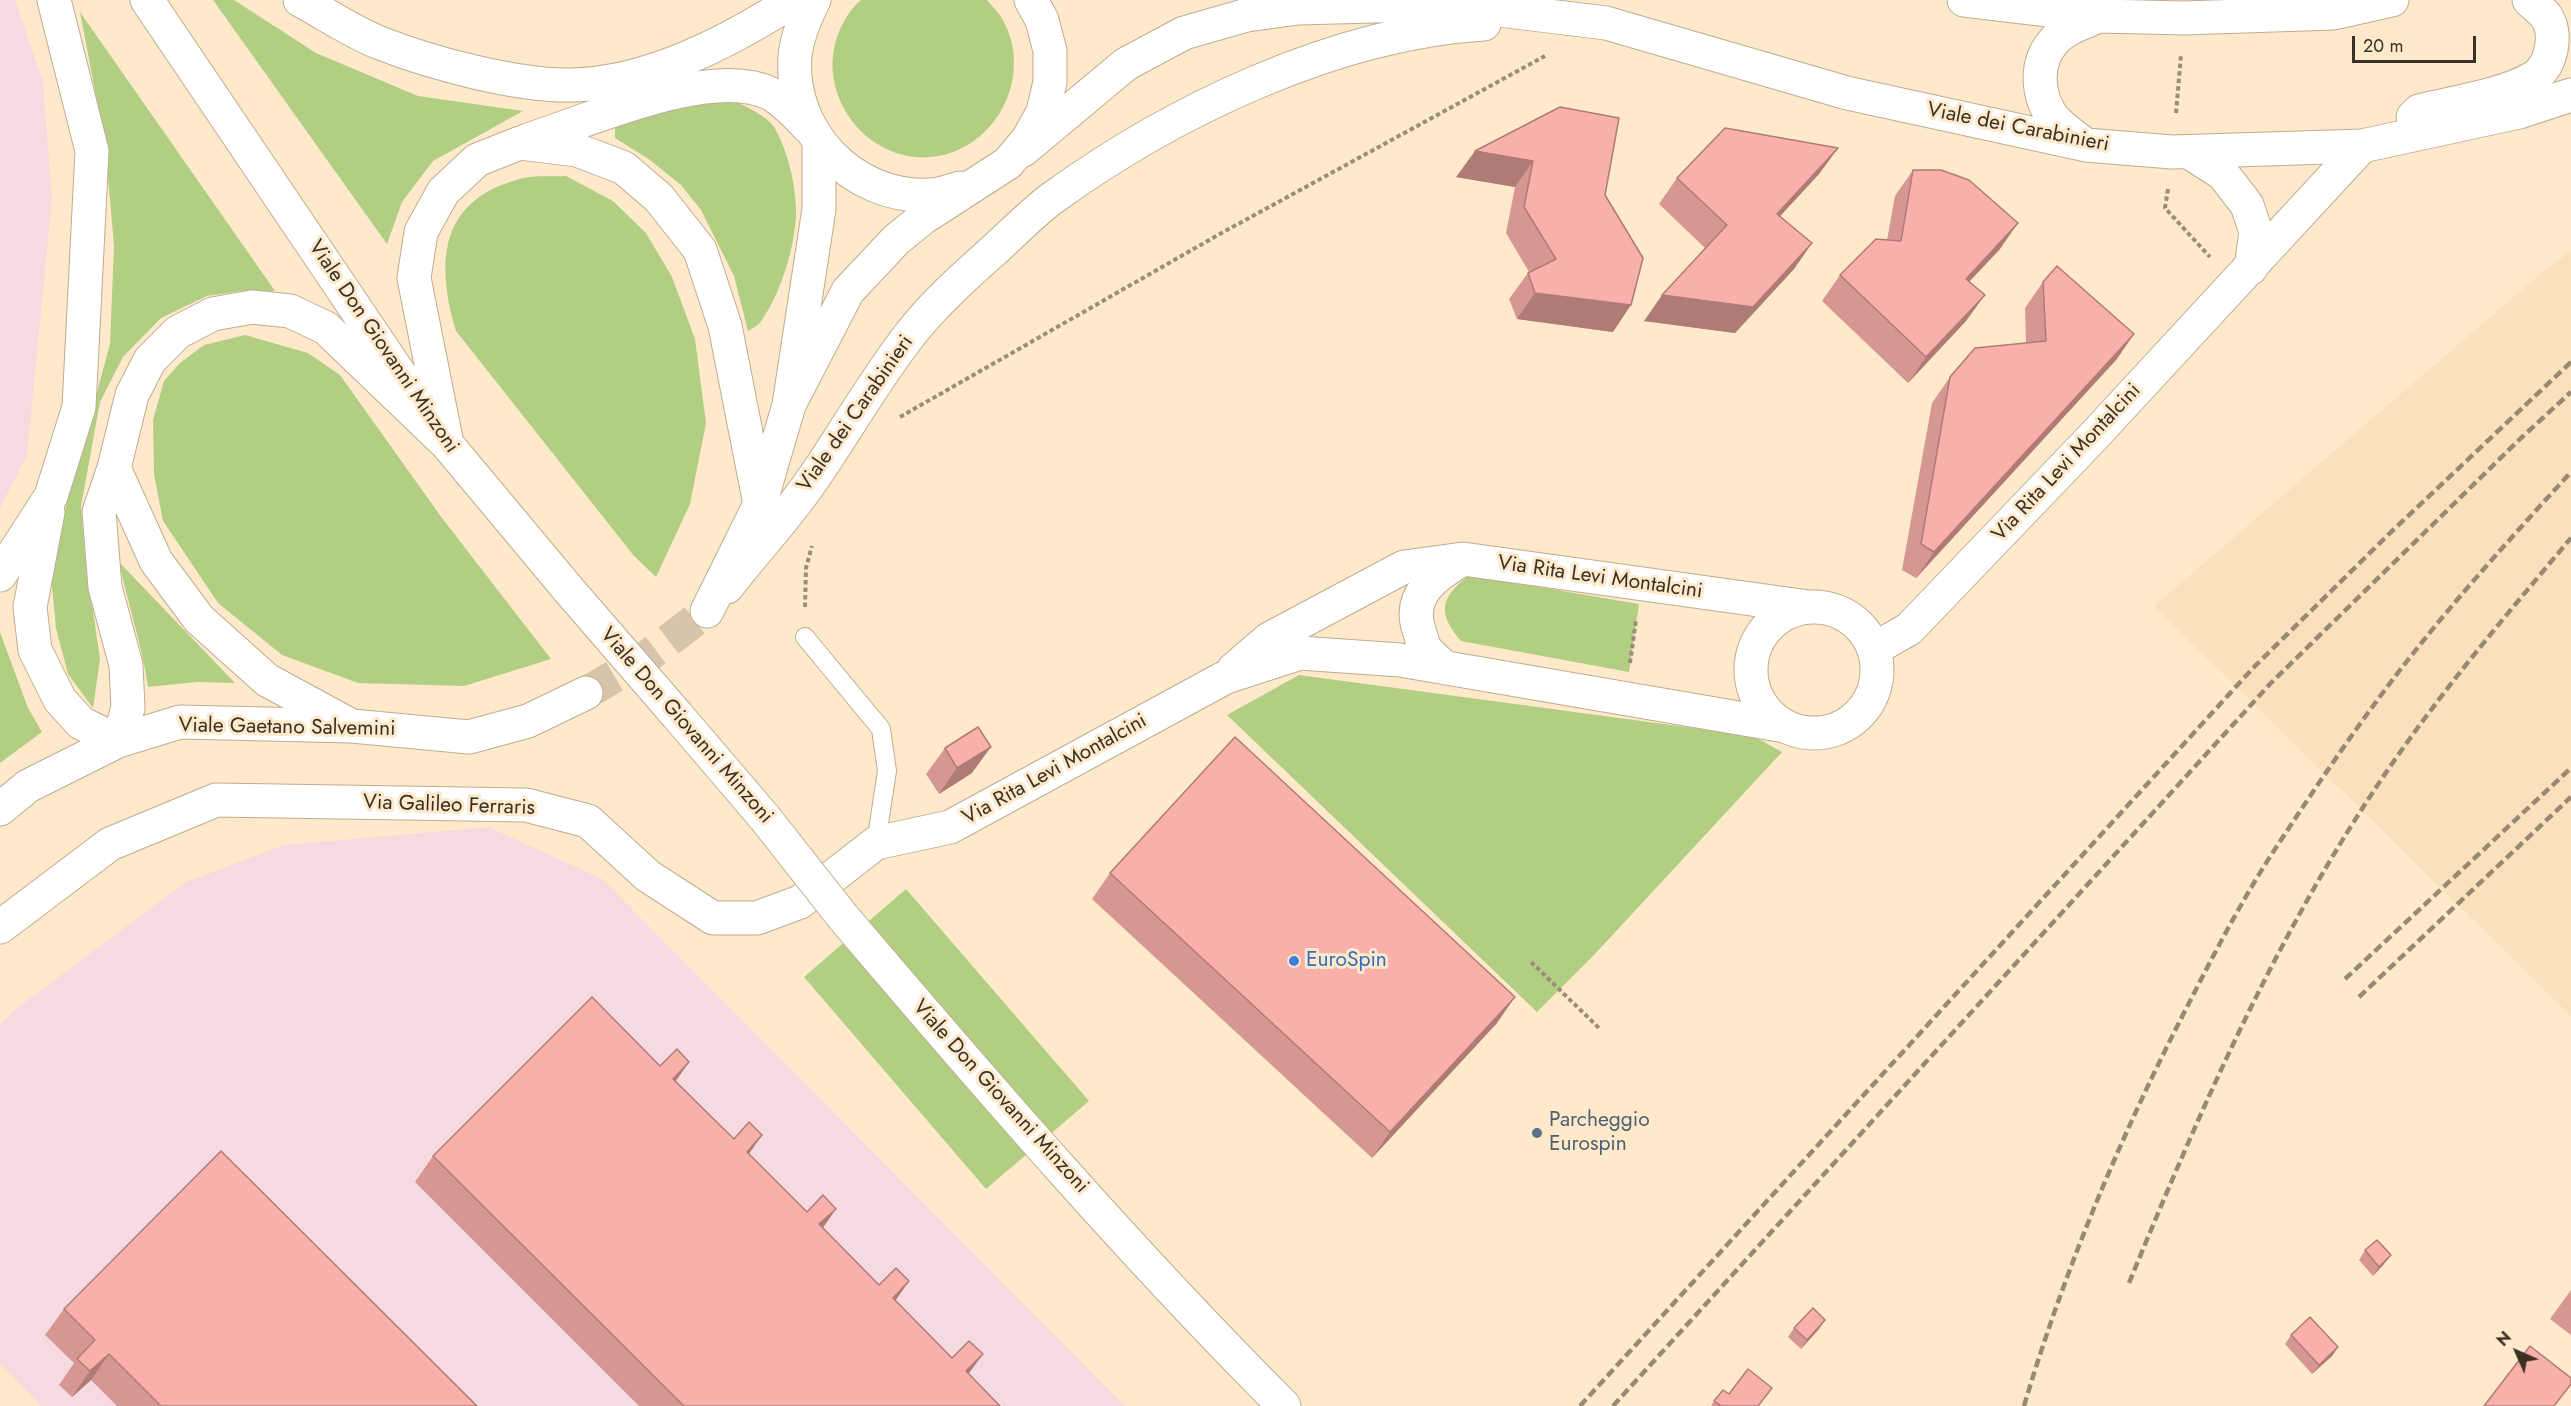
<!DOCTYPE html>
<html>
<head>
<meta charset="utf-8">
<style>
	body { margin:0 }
	#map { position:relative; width:2571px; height:1406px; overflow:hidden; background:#ffe9cb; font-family:Jost,sans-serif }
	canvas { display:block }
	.north { position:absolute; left:2487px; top:1322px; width:60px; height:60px; -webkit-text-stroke:4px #ffe9cb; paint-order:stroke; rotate:315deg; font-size:16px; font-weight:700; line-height:24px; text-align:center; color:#393125 }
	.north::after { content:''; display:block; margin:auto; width:21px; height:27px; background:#393125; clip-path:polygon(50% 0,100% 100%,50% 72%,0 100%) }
	.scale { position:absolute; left:2352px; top:36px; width:124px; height:27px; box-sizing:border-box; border:3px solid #393125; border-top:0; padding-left:8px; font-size:18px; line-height:21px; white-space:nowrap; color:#393125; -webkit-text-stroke:4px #ffe9cb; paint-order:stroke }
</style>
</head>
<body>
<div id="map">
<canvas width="2571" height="1406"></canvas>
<div class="north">N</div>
<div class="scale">20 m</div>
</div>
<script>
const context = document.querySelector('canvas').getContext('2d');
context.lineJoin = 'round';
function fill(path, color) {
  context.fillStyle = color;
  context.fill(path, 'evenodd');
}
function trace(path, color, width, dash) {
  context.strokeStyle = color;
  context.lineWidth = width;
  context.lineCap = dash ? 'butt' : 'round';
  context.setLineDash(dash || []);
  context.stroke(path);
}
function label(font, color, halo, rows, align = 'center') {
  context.font = font + ' Jost,sans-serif';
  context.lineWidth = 6;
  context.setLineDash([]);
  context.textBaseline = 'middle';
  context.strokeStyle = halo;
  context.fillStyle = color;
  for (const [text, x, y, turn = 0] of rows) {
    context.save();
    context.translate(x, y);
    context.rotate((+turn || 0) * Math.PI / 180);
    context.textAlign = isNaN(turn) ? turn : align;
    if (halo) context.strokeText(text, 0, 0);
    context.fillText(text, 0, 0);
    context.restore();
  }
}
fill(new Path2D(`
	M0,0h15l28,82 9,117 -25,256 -27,53z
	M489,827l113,52 523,527h-1084l-41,-43v-338l17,-17 169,-126 98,-37z`), '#f5dbe1');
fill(new Path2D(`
	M2571,251v765l-417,-410 397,-341z`), '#fae0bb');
fill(new Path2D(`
	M213,0h21l82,53 102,43 105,15 -90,50 -31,41 -15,42z
	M861,0h126c6,7 13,14 17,22 24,46 3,105 -44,127 -57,27 -120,-15 -127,-75 -3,-26 8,-57 28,-74z
	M80,12l195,279h-33l-35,5 -46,22 -38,39 -23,45 -19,104 4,50 15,103 -7,49 -25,-34 -12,-46 -6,-63 60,-221 4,-98 -9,-103z
	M728,98c14,7 37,16 46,29 14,23 23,62 22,89 -2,34 -15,76 -34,104 -3,5 -9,8 -14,11l-14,-55 -33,-66 -20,-25 -31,-25 -35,-22v-11l51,-17z
	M566,176l47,25 33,32 26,44 23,62 11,84 -16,81 -34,73 -22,-21 -178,-225c-21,-72 -16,-133 68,-153 13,-3 29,-1 42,-2z
	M245,335l63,18 32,22 102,143 109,141 -87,27 -106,-3 -76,-28 -64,-52 -55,-82 -9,-47 -1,-54 11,-39 16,-18 24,-18z
	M119,562l116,121 -38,-1 -49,5c-6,-42 -20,-83 -29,-125z
	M1469,575l170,29 -10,68 -168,-31c-24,-28 -21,-43 8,-66z
	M0,632l28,76 14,24 -42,31z
	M1299,675l454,61 29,16 -188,203 -57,57 -310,-297z
	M906,889l183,212 -103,88 -182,-212z`), '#b2ce83');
trace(new Path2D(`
	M586,693l58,-34 63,-48`), '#d7c4aa', 33, [33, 16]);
const lane = new Path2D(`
	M805,637l76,92 6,42 -11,72`);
const street = new Path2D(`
	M2189,152l34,22 24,31 9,27 -5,36
	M1751 670a63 63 0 1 1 126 0a63 63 0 1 1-126 0Z
	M1874,649l35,-20 184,-192 269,-291
	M1445,668c-6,-6 -15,-13 -20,-20 -3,-5 -4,-13 -6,-18 -12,-35 16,-54 42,-70
	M1234,669l35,-30 135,-72 59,-8 346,48
	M0,927l110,-83 106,-44 310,5 62,16 60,55 65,42h44l43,-16 76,-59 74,-16 276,-150 74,-24 100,7 385,66`);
const secondary = new Path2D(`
	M1964,0l135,16 85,2 150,-5 58,-13
	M2413,117l6,-6c35,-9 83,-15 114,-33 19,-11 25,-45 13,-62 -5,-6 -12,-11 -17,-16
	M2083,143c-9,-7 -21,-15 -29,-24 -17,-22 -20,-56 0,-78 11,-13 29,-18 45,-25
	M1023,150l103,-86 58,-31 63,-18 51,-7 152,-4 156,19 241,70 239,52 86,7 190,-6 157,-34 52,-17
	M727,587c27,-35 58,-68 83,-104 35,-50 64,-103 102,-151 23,-29 53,-56 80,-80 19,-17 38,-37 59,-53 120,-87 283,-166 433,-175`);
const primary = new Path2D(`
	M147,0l300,444 121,145
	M300,0c26,14 52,32 80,43 51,20 136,43 191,42 78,-1 159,-44 223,-85
	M814,0c-9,18 -17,36 -19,56 -6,76 58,143 135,139 10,0 21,-5 31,-7
	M528,140c60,-19 185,-76 243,-46 14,8 26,21 37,33
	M789,405l59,-114 48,-51 27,-22 85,-55 20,-24 15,-27 7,-30v-31l-8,-31 -11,-20
	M447,444l-33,-166 7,-46 22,-40 34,-32 43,-17 57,7 47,18 35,30 41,52 25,76 35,178
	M114,468l42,93 43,58 68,61 81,44
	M48,512l-18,95 5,43 25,50 21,23 37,18
	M0,575l51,-79 28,-89 13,-256 -38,-151
	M707,611l53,-107 29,-99 30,-196v-66
	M677,715l88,103
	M118,741l10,-33 -2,-43 -21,-78 -6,-75 15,-44 18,-73 18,-35 28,-28 35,-18 39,-7 38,4 36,17 121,116
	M0,809l28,-23 90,-45 62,-19 172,4 117,11 59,-16 58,-28
	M843,917c142,167 286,334 441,489`);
trace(lane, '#c0ac8f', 20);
trace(street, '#c0ac8f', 35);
trace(secondary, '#c0ac8f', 35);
trace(primary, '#c0ac8f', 35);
trace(new Path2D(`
	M2176,113l5,-58
	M2168,189l-3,19 45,49
	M900,417l318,-182 327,-179
	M805,607l1,-39 6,-22
	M1630,663l6,-43
	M1531,962l68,66`), '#9c8d78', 4, [4.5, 3]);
trace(lane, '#fff', 18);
trace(street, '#fff', 33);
trace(secondary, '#fff', 33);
trace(primary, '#fff', 33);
trace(new Path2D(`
	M2345,979l226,-211
	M2359,997l212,-200
	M2129,1283c70,-170 143,-338 244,-491 59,-90 129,-172 198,-254
	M1580,1406l673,-738 136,-134 182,-172
	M1613,1406l657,-722 251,-246 50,-46
	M2024,1406c41,-138 98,-273 164,-401 28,-55 57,-111 91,-162 44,-67 90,-135 140,-197 48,-60 100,-117 152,-174`), '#988974', 4.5, [9, 4.5]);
const primaryBridge = new Path2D(`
	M568,589l109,126
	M765,818l78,99`);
trace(primaryBridge, '#c0ac8f', 35, []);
trace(primaryBridge, '#fff', 33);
fill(new Path2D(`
	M1560,107l45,88 8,137 -96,-13 -8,-20 19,-26 1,-1 -23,-39 9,-46 -59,-10z
	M1838,148l-19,26 -39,42 32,27 -18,26 -59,64 -91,-12 61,-73 -46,-44 18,-26z
	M1913,170l87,79 -31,33 -3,39 -58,62 -86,-82 18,-26 47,-35 8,-44z
	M2043,282l91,52 -18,26 -200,218 -14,-8 30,-167 18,-26 76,-34 -1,-35z
	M945,748l27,25 -33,21 -13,-20z
	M1110,873l387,150 -125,135 -280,-259z
	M676,1081l276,277 31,-4 -15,20 32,32h-361l-224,-224 18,-26z
	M2365,1250l19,14 -11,12 -14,-16z
	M2571,1290v45l-21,-16z
	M64,1309l413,97h-360l-26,-26 -19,17 -13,-12 15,-22 -29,-28z
	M1794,1328l25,1 -18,20 -13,-12z
	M2291,1335l47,12 -6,9 -20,18 -27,-30z
	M1729,1394l31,12h-49l3,-5z`), '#d69792');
fill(new Path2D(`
	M1838,148l-19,26 -61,66 19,-26z
	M1475,151l58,10 -18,26 -59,-10z
	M2018,223l-18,26 -53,56 19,-26z
	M1812,243l-18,26 -59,64 -91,-12 18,-26z
	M1535,293l96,12 -18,27 -96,-13z
	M1985,295l-19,26 -58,62 18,-26z
	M2134,334l-18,26 -200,218 18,-26z
	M991,747l-19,26 -33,21 18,-26z
	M1515,997l-18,26 -125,135 18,-26z
	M689,1062l-18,26 2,-9z
	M762,1135l-18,26 3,-9z
	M836,1209l-18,26 1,-11z
	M2391,1255l-7,9 -11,12 6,-9z
	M909,1281l-18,26 2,-9z
	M1825,1320l-6,9 -18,20 6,-9z
	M2338,1347l-6,9 -20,18 7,-9z
	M109,1354l-18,26 -19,17 18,-26z
	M983,1354l-19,26 2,-9z`), '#ae7b77');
const building = new Path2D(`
	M1560,107l59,11 -14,77 38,63 -12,47 -96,-12 -7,-20 28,-14 -32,-52 9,-46 -58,-10z
	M1725,128l113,20 -61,66 35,29 -59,64 -91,-12 65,-70 -50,-47z
	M1913,170h28l28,10 49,43 -52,56 19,16 -59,62 -86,-82 36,-36 25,2z
	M2057,266l77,68 -200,218 -13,-8 29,-167 25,-29 71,-7 -3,-59z
	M978,727l13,20 -34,21 -12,-20z
	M1235,737l280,260 -125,135 -280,-259z
	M592,997l68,69 17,-17 12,13 -16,17 61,60 15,-17 13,13 -15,17 60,60 16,-17 13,14 -17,15 60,61 17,-17 13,13 -16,17 59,60 17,-17 14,13 -17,17 34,35h-316l-251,-250z
	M221,1151l256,255h-316l-52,-52 -19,17 -13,-12 18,-19 -31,-31z
	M2377,1240l14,15 -12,12 -14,-17z
	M1813,1308l12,12 -18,20 -13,-12z
	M2310,1317l28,30 -19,18 -28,-30z
	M2530,1346l41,32v6l-17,22h-70z
	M1748,1369l24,19 -14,18h-38v-1l-6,-4 9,-11 6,4z`);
fill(building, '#f9b0aa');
trace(building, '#ae7b77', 1.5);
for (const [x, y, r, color] of [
	[1294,961,6,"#3f7fe0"],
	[1537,1133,6,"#5c6f8a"]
]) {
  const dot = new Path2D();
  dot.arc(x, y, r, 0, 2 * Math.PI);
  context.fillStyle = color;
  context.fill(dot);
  trace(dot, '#ffe9cb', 2);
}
label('21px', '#393125', '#ffe9cb', [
	["Viale dei Carabinieri",2018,128,11],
	["Viale Don Giovanni Minzoni",383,347,56],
	["Viale dei Carabinieri",856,414,-55],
	["Via Rita Levi Montalcini",2067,463,-47],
	["Via Rita Levi Montalcini",1600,578,8],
	["Viale Don Giovanni Minzoni",686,726,49],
	["Viale Gaetano Salvemini",287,728,1],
	["Via Rita Levi Montalcini",1055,770,-29],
	["Via Galileo Ferraris",449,806,2],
	["Viale Don Giovanni Minzoni",1000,1097,48]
]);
label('21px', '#366cbe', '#ffe9cb', [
	["EuroSpin",1306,961]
], 'left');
label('21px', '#4e5e75', '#ffe9cb', [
	["Parcheggio",1549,1121],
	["Eurospin",1549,1145]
], 'left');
</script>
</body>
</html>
